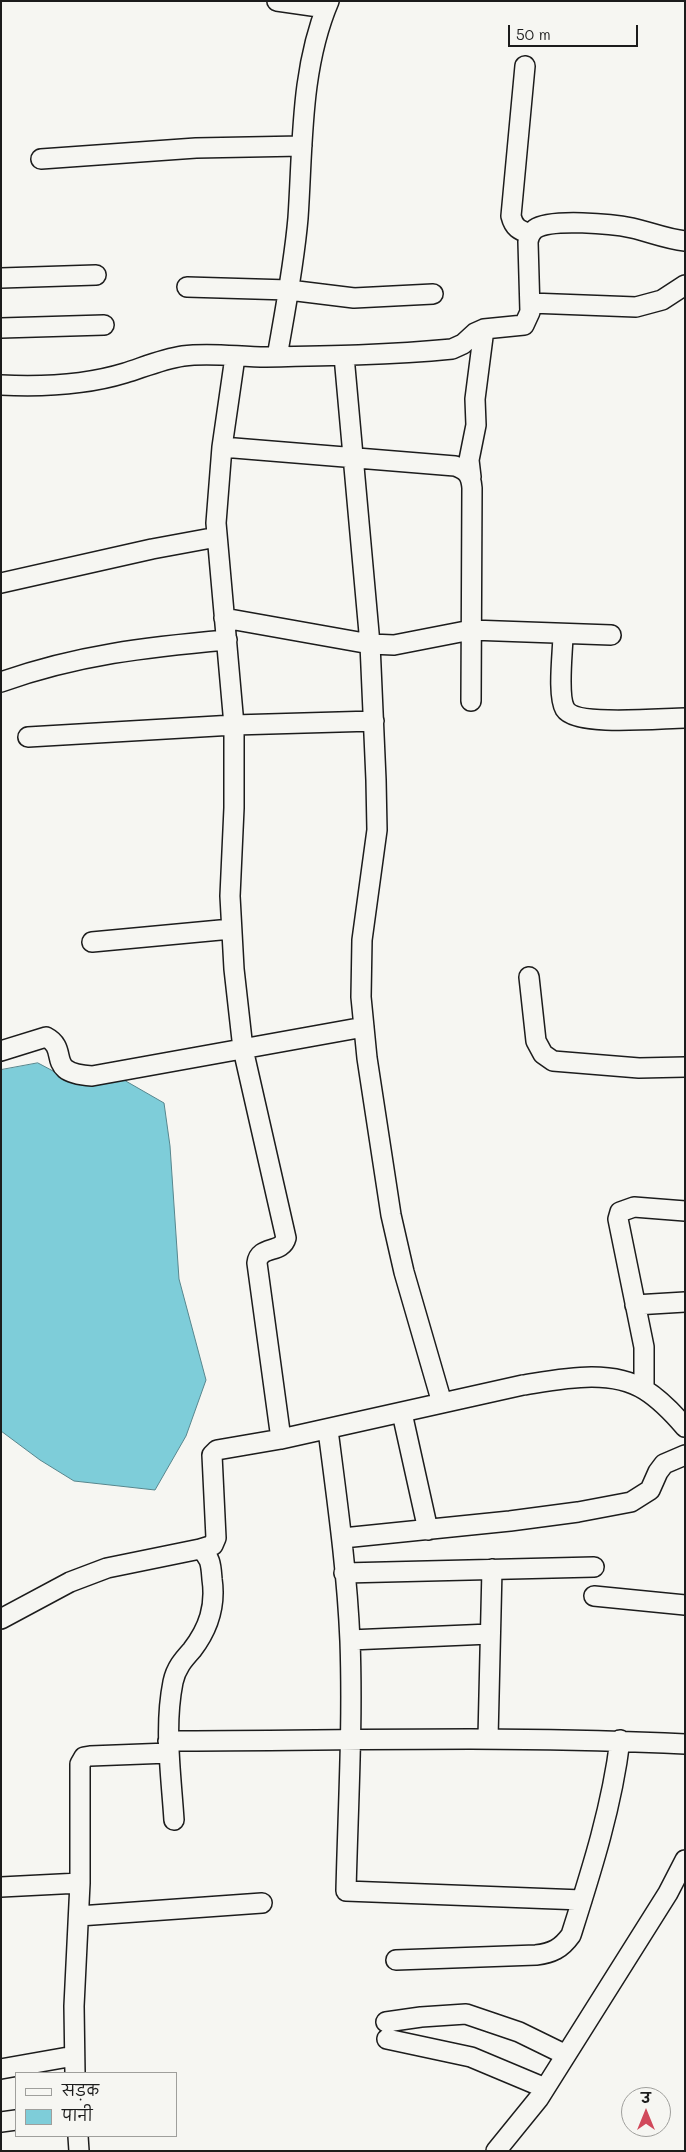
<!DOCTYPE html>
<html>
<head>
<meta charset="utf-8">
<style>
	body { margin:0 }
	#map { position:relative; width:686px; height:2152px; overflow:hidden; background:#f6f6f2; font-family:Mali,"Playpen Sans Deva",sans-serif }
	canvas { display:block }
	.frame { position:absolute; inset:0; border:2px solid #1c1c1c; pointer-events:none }
	.legend { position:absolute; left:15px; top:2072px; width:162px; height:65px; box-sizing:border-box; background:#f6f6f2; border:1px solid #9f9f9c; margin:0; padding:6px 9px; list-style:none; font-size:15px; color:#1c1c1c }
	.legend li { display:flex; align-items:center; gap:10px; height:25px }
	.legend b { width:25px; border:1px solid #9f9f9c }
	.north { position:absolute; left:621px; top:2087px; width:50px; height:50px; box-sizing:border-box; background:#f6f6f2; border:1px solid #9f9f9c; border-radius:50%; rotate:0deg; font-size:14px; font-weight:700; line-height:20px; text-align:center; color:#1c1c1c }
	.north::after { content:''; display:block; margin:auto; width:18px; height:22px; background:#d1495b; clip-path:polygon(50% 0,100% 100%,50% 72%,0 100%) }
	.scale { position:absolute; left:508px; top:25px; width:130px; height:22px; box-sizing:border-box; border:2px solid #1c1c1c; border-top:0; padding-left:6px; font-size:15px; line-height:18px; white-space:nowrap; color:#1c1c1c; -webkit-text-stroke:4px #f6f6f2; paint-order:stroke }
</style>
</head>
<body>
<div id="map">
<canvas width="686" height="2152"></canvas>
<div class="frame"></div>
<ul class="legend">
<li><b style="height:6px;background:#f6f6f2"></b>सड़क</li>
<li><b style="height:14px;background:#7ecdd9"></b>पानी</li>
</ul>
<div class="north">उ</div>
<div class="scale">50 m</div>
</div>
<script>
const context = document.querySelector('canvas').getContext('2d');
context.lineJoin = 'round';
function fill(path, color) {
  context.fillStyle = color;
  context.fill(path, 'evenodd');
}
function trace(path, color, width, dash) {
  context.strokeStyle = color;
  context.lineWidth = width;
  context.lineCap = dash ? 'butt' : 'round';
  context.setLineDash(dash || []);
  context.stroke(path);
}
const water = new Path2D(`
	M38,1063l32,17 47,-4 47,27 6,43 9,133 27,101 -20,56 -31,54 -81,-9 -34,-21 -39,-29v-361z`);
fill(water, '#7ecdd9');
trace(water, '#57868d', 1);
const minor = new Path2D(`
	M277,1l49,7
	M525,66l-14,150c3,12 8,14 19,18
	M41,159l155,-11 106,-2
	M1,278l95,-3
	M187,287l102,3 65,8 79,-4
	M530,303l106,4 26,-7 23,-15
	M1,328l103,-3
	M344,356l26,288 6,136 1,50 -15,110 -1,57 6,61 24,157 13,57 38,131
	M235,357l-13,90 -6,76 18,202v83l-4,88 4,73 9,80 43,189c-4,16 -27,7 -29,25l24,176 242,-54c38,-6 88,-17 122,5 16,10 28,23 40,37
	M277,357c8,-46 17,-92 21,-139 5,-73 2,-149 31,-217
	M1,385c41,2 85,0 124,-12 19,-6 38,-14 58,-17 27,-4 56,1 83,1 62,-1 124,-2 186,-8l11,-5 12,-11 9,-4 40,-4 6,-13 -2,-70c1,-6 3,-10 7,-13 16,-11 78,-5 97,-1 18,4 34,11 53,13
	M222,447l233,19c12,4 16,9 17,22l-1,213
	M471,477l-2,-17 7,-35 -1,-26 9,-70
	M1,583l151,-34 65,-12
	M224,618l146,26 24,1 77,-15 140,5
	M563,634c0,17 -6,61 2,75 11,18 98,9 120,9
	M1,682c76,-27 146,-35 226,-42
	M28,737l206,-12 140,-4
	M92,942l139,-13
	M529,977l7,64 7,13 10,7 86,7 46,-1
	M1,1051l45,-14c25,13 -3,36 46,39l272,-49
	M635,1305l50,-3
	M644,1389v-42l-26,-128 2,-7 14,-5 51,4
	M402,1413l26,117
	M328,1430c9,70 19,140 22,211 3,83 -2,166 -4,250l236,9
	M343,1538l167,-17 68,-9 53,-10 19,-12 8,-18 6,-8 21,-9
	M200,1549l13,-4 3,-7 -4,-83 5,-5 64,-11
	M344,1573l250,-6
	M594,1596l91,9
	M1,1619l69,-37 37,-14 93,-19c11,8 11,17 12,30 4,27 -3,49 -20,71 -9,10 -16,18 -19,32 -9,45 -2,92 1,138
	M350,1640l140,-6
	M488,1738l4,-169
	M168,1741c172,0 345,-6 517,3
	M1,1887l79,-4
	M79,1916l183,-13
	M396,1960l140,-5c16,-2 25,-6 35,-20 20,-63 41,-128 49,-195
	M386,2022l35,-5 45,-3 53,18 47,23
	M387,2039l84,18 74,31
	M1,2069l73,-13
	M75,2073l-1,-67 6,-123v-119l4,-7 6,-1 79,-3
	M1,2122l15,-2
	M78,2136l1,15
	M496,2151l43,-53 129,-205 17,-33`);
trace(minor, '#1c1c1c', 22);
trace(minor, '#f6f6f2', 19);
</script>
</body>
</html>
